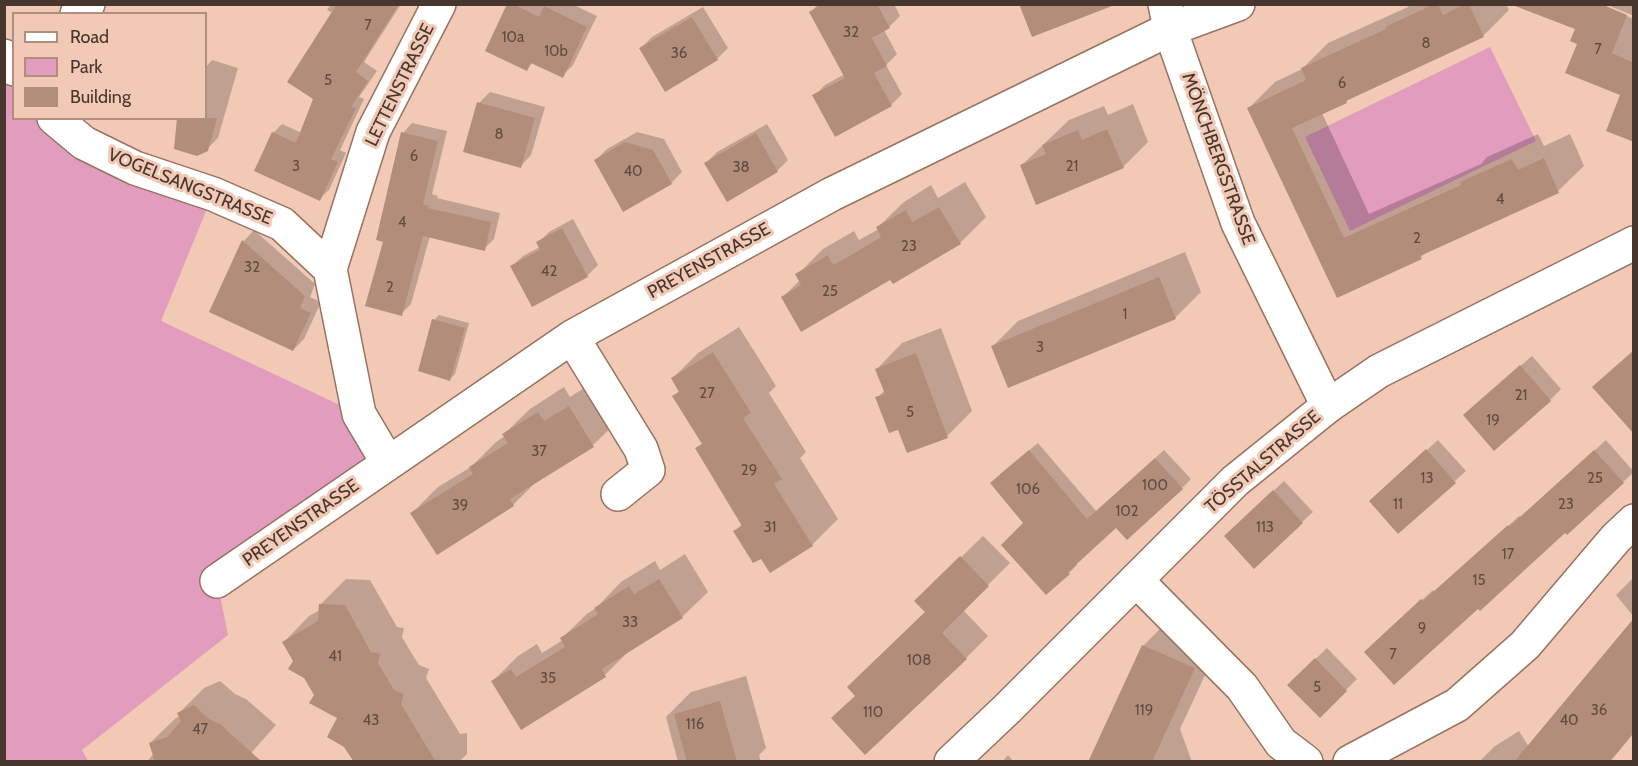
<!DOCTYPE html>
<html>
<head>
<meta charset="utf-8">
<style>
	body { margin:0 }
	#map { position:relative; width:1638px; height:766px; overflow:hidden; background:#f1c9b5; font-family:Cabin,sans-serif }
	canvas { display:block }
	.frame { position:absolute; inset:0; border:6px solid #46362e; pointer-events:none }
	.legend { position:absolute; left:12px; top:12px; width:195px; height:108px; box-sizing:border-box; background:#f1c9b5; border:2px solid #ad8e7f; margin:0; padding:8px 10px; list-style:none; font-size:18px; color:#46362e }
	.legend li { display:flex; align-items:center; gap:12px; height:30px }
	.legend b { width:30px; border:2px solid #ad8e7f }
</style>
</head>
<body>
<div id="map">
<canvas width="1638" height="766"></canvas>
<div class="frame"></div>
<ul class="legend">
<li><b style="height:8px;background:#fff"></b>Road</li>
<li><b style="height:16px;background:#e19cbe"></b>Park</li>
<li><b style="height:16px;background:#b28d7a"></b>Building</li>
</ul>
</div>
<script>
const context = document.querySelector('canvas').getContext('2d');
context.lineJoin = 'round';
function fill(path, color) {
  context.fillStyle = color;
  context.fill(path, 'evenodd');
}
function trace(path, color, width, dash) {
  context.strokeStyle = color;
  context.lineWidth = width;
  context.lineCap = dash ? 'butt' : 'round';
  context.setLineDash(dash || []);
  context.stroke(path);
}
function label(font, color, halo, rows, align = 'center') {
  context.font = font + ' Cabin,sans-serif';
  context.lineWidth = 6;
  context.setLineDash([]);
  context.textBaseline = 'middle';
  context.strokeStyle = halo;
  context.fillStyle = color;
  for (const [text, x, y, turn = 0] of rows) {
    context.save();
    context.translate(x, y);
    context.rotate((+turn || 0) * Math.PI / 180);
    context.textAlign = isNaN(turn) ? turn : align;
    if (halo) context.strokeText(text, 0, 0);
    context.fillText(text, 0, 0);
    context.restore();
  }
}
fill(new Path2D(`
	M1490,47l46,94 -186,90 -45,-94z
	M4,56l9,13 1,49 40,1 159,75 -52,127 198,93 29,49 -171,118 11,54 -146,115 6,11h-83z`), '#e19cbe');
fill(new Path2D(`
	M331,4h70l-37,58 13,9 -18,26 5,2 -24,51 6,3 -17,37 -10,9 -46,-66 9,-9 20,9 13,-35 18,-85 -6,-3z
	M508,4h64l25,12 -24,49 -11,11 -29,-14 -6,7z
	M818,4h76l6,12 -11,11 -5,3 13,24 -11,11 16,29 -11,11 -77,-9 11,-11 20,-11 -34,-62z
	M1410,4h96l3,6 -26,26 -133,61 -4,5 -24,11 47,101 112,-50 6,-7 51,-23 6,12 26,-12 14,32 -26,25 -132,61 -5,5 -83,39 -89,-188 26,-26 27,-13 26,-26 80,-36z
	M1605,4h29v12z
	M1599,5l35,14v122l-12,-47 -43,-51 -2,-15z
	M703,7l25,41 -11,11 -76,-11 11,-11z
	M212,60l26,8 -20,70 -11,11 -1,-82z
	M490,92l55,15 -14,48 -10,11 -42,-63z
	M1133,104l15,38 -25,25 -101,-2 47,-45 35,-14 4,9z
	M412,123l35,8 -15,63 6,2 -1,2 63,15 -6,26 -10,10 -54,-13 -19,68 -10,10 -17,-74 19,-107z
	M767,124l21,36 -11,11 -71,-8 11,-11z
	M637,132l27,7 18,33 -11,11 -47,27 -28,-50 11,-11z
	M965,182l21,35 -26,26 -67,39 -2,-4 -108,19 17,-17 -3,-5 26,-26 31,-18 5,9 20,-11 -1,-2 26,-25 27,-17 7,13z
	M573,219l25,46 -11,11 -75,-10 11,-10 17,-9 -2,-4 11,-11z
	M254,230l61,54 -5,13 11,5 -17,37 -11,11 -82,-39 33,-70z
	M1185,252l16,40 -26,26 -182,28 25,-25z
	M439,315l30,8 -14,51 -5,5 -16,-59z
	M739,327l37,59 -7,7 37,59 -6,6 38,61 -26,26 -51,12 -26,-26 7,-7 -46,-75 7,-6 -30,-46 7,-7 -8,-11 26,-26z
	M941,328l31,83 -25,25 -48,-8 -22,-30 8,-8 -8,-21 25,-26z
	M1532,356l29,33 -11,11 -75,5z
	M595,381l24,39 -26,25 -54,34 -26,26 -101,8 26,-26 33,-20 25,-25 9,-6 -1,-2 26,-25 34,-22 6,10z
	M1438,440l28,31 -67,61 -18,-41z
	M1606,440l28,32 -67,61 -2,-2 -87,76 -101,34 56,-51 2,2 84,-76 2,1z
	M1038,443l59,69 67,-62 27,29 -9,9 -66,38 -40,37 1,2 -8,8 -44,-50 -25,-49z
	M1284,481l29,31 -11,10 -65,4z
	M983,536l27,27 -47,47 25,26 -22,22 -110,37 71,-83 -11,-11z
	M685,554l23,38 -26,25 -51,32 -26,26 -113,7 26,-26 19,-12 5,9 21,-13 -1,-2 26,-25 8,-5 25,-26 34,-21 5,9z
	M1634,577v40l-18,-22z
	M346,579l24,1 27,47 7,1 -2,9 10,17 7,11 10,4 -3,9 34,56 7,-1v21l-8,8h-104l-16,-44 -23,-24 -32,-52 25,-26 11,-6v-5z
	M1169,620l51,23 -40,86 12,33h-95l46,-116z
	M1634,622v111l-24,29h-131l16,-16 24,-15 10,16z
	M1327,648l30,31 -37,37 -31,-31z
	M746,676l20,72 -7,7 2,7h-83l-12,-45 25,-25z
	M220,681l15,13 11,5 30,26 -33,37h-96l7,-9 -4,-10 26,-25 4,-2 -1,-3 25,-25z
	M1008,755l6,7h-12z`), '#0003');
fill(new Path2D(`
	M337,4h62l-43,68 12,9 -17,26 5,1 -25,51 7,3 -18,39 -66,-30 18,-39 24,11 17,-44 -26,-17z
	M507,4h6l26,13 5,-11 43,21 -24,51 -32,-15 -4,8 -42,-20z
	M822,4h55l13,24 -18,10 15,28 -13,7 18,33 -57,31 -23,-42 33,-17 -36,-66z
	M1019,4h93v2l-80,31z
	M1434,4h4l5,11 22,-11h4l15,33 -138,64 1,2 -55,25 52,110 117,-53 -1,-3 52,-23 6,11 26,-12 15,35 -139,63 2,3 -85,39 -90,-190 59,-28 -5,-12 85,-39 -1,-2z
	M1516,4h85l26,11 -15,38 22,10v79l-28,-11 14,-36 -55,-22 12,-29 -7,-3 5,-12 -60,-23z
	M692,17l26,43 -53,32 -26,-44z
	M477,102l58,16 -14,50 -58,-16z
	M177,118h40l-9,33 -11,5 -23,-7z
	M1107,129l17,39 -88,37 -16,-40 26,-11 -4,-9 36,-15 4,10z
	M401,132l37,9 -15,63 6,2 -1,2 63,14 -6,29 -62,-15 -21,80 -37,-10 18,-64 -7,-2z
	M756,133l22,39 -51,30 -23,-39z
	M625,142l28,8 19,34 -49,28 -29,-52z
	M939,207l22,37 -68,40 -3,-4 -89,52 -20,-35 20,-12 -6,-11 33,-19 5,10 25,-14 23,-14 -5,-10 30,-17 6,12z
	M562,228l26,49 -56,30 -22,-41 30,-16 -4,-8z
	M242,240l63,56 -5,12 11,5 -18,38 -84,-39z
	M1159,277l17,42 -168,69 -17,-42z
	M432,319l33,9 -15,53 -32,-10z
	M1634,350v84l-42,-47z
	M713,352l38,61 -8,5 39,61 -8,5 39,62 -43,27 -9,-14 -8,4 -20,-32 9,-5 -47,-78 7,-4 -30,-48 7,-4 -8,-14z
	M916,353l32,85 -41,15 -9,-23 -9,3 -14,-36 10,-3 -10,-25z
	M1520,365l31,36 -57,50 -31,-36z
	M569,406l25,41 -84,52 4,7 -77,49 -27,-42 63,-39 -4,-7 39,-24 -6,-9 36,-22 6,9z
	M1426,449l30,34 -58,51 -29,-33z
	M1029,450l58,69 68,-61 28,31 -56,51 -11,-12 -48,44 2,2 -24,21 -45,-50 22,-22 -33,-40z
	M1594,450l30,33 -57,52 -2,-2 -85,78 -2,-2 -84,76 -30,-33 57,-53 2,2 85,-76 1,2z
	M1273,490l30,33 -49,46 -30,-33z
	M960,556l29,30 -47,47 25,26 -102,96 -34,-37 24,-22 -8,-9 78,-75 -11,-11z
	M659,579l24,39 -81,51 4,8 -85,53 -30,-49 20,-12 5,8 49,-30 -5,-9 38,-24 -4,-6 35,-22 5,8z
	M319,604l26,1 26,47 9,2 -2,9 16,27 10,4 -3,10 35,58h-82l-10,-15 -17,-10 10,-19 -28,-15 5,-8 -10,-17 -16,-9 5,-8 -11,-19 36,-21z
	M1634,618v114l-25,30h-95z
	M1142,645l53,23 -43,94h-64z
	M1315,658l32,33 -27,27 -33,-33z
	M720,701l17,61h-50l-13,-48z
	M194,705l15,14 11,5 42,38h-107l-6,-19 18,-6 14,-16 -4,-8z`), '#b28d7a');
const minor = new Path2D(`
	M1165,4l5,25 68,194 90,183
	M77,14l11,-10
	M4,56l10,13
	M54,118l30,25 51,25 78,26 69,30 48,45 29,145 29,49
	M330,269l43,-137 66,-128
	M572,337l69,112 7,21 -30,24
	M1136,580l106,107 39,56 25,19
	M217,581l355,-244 260,-143 338,-165 68,-25
	M1350,762l107,-57 68,-60 91,-107 18,-17`);
const major = new Path2D(`
	M951,762l56,-53 228,-228 93,-75 51,-35 255,-128`);
trace(minor, '#977361', 36);
trace(major, '#977361', 36);
trace(minor, '#fff', 33);
trace(major, '#fff', 33);
label('15px', '#614c41', null, [
	["7",368,26],
	["32",851,33],
	["10a",513,38],
	["8",1426,44],
	["7",1598,50],
	["10b",556,52],
	["36",679,54],
	["5",328,81],
	["6",1342,84],
	["8",499,135],
	["6",414,157],
	["3",296,167],
	["21",1072,167],
	["38",741,168],
	["40",633,172],
	["4",1500,200],
	["4",402,223],
	["2",1417,239],
	["23",909,247],
	["32",252,268],
	["42",549,272],
	["2",390,288],
	["25",830,292],
	["1",1125,315],
	["3",1040,348],
	["27",707,394],
	["21",1521,396],
	["5",910,413],
	["19",1493,421],
	["37",539,452],
	["29",749,471],
	["13",1427,479],
	["25",1595,479],
	["100",1155,486],
	["106",1028,490],
	["11",1398,505],
	["23",1566,505],
	["39",460,506],
	["102",1127,512],
	["31",770,528],
	["113",1265,528],
	["17",1508,555],
	["15",1479,581],
	["33",630,623],
	["9",1422,629],
	["7",1393,655],
	["41",335,657],
	["108",919,661],
	["35",548,679],
	["5",1317,688],
	["119",1144,711],
	["36",1599,711],
	["110",873,713],
	["43",371,721],
	["40",1569,721],
	["116",695,725],
	["47",200,730]
]);
label('18px', '#46362e', '#f1c9b5', [
	["LETTENSTRASSE",400,85,-64],
	["MÖNCHBERGSTRASSE",1218,159,70],
	["VOGELSANGSTRASSE",190,187,22],
	["PREYENSTRASSE",709,261,-29],
	["TÖSSTALSTRASSE",1263,462,-41],
	["PREYENSTRASSE",301,523,-35]
]);
</script>
</body>
</html>
